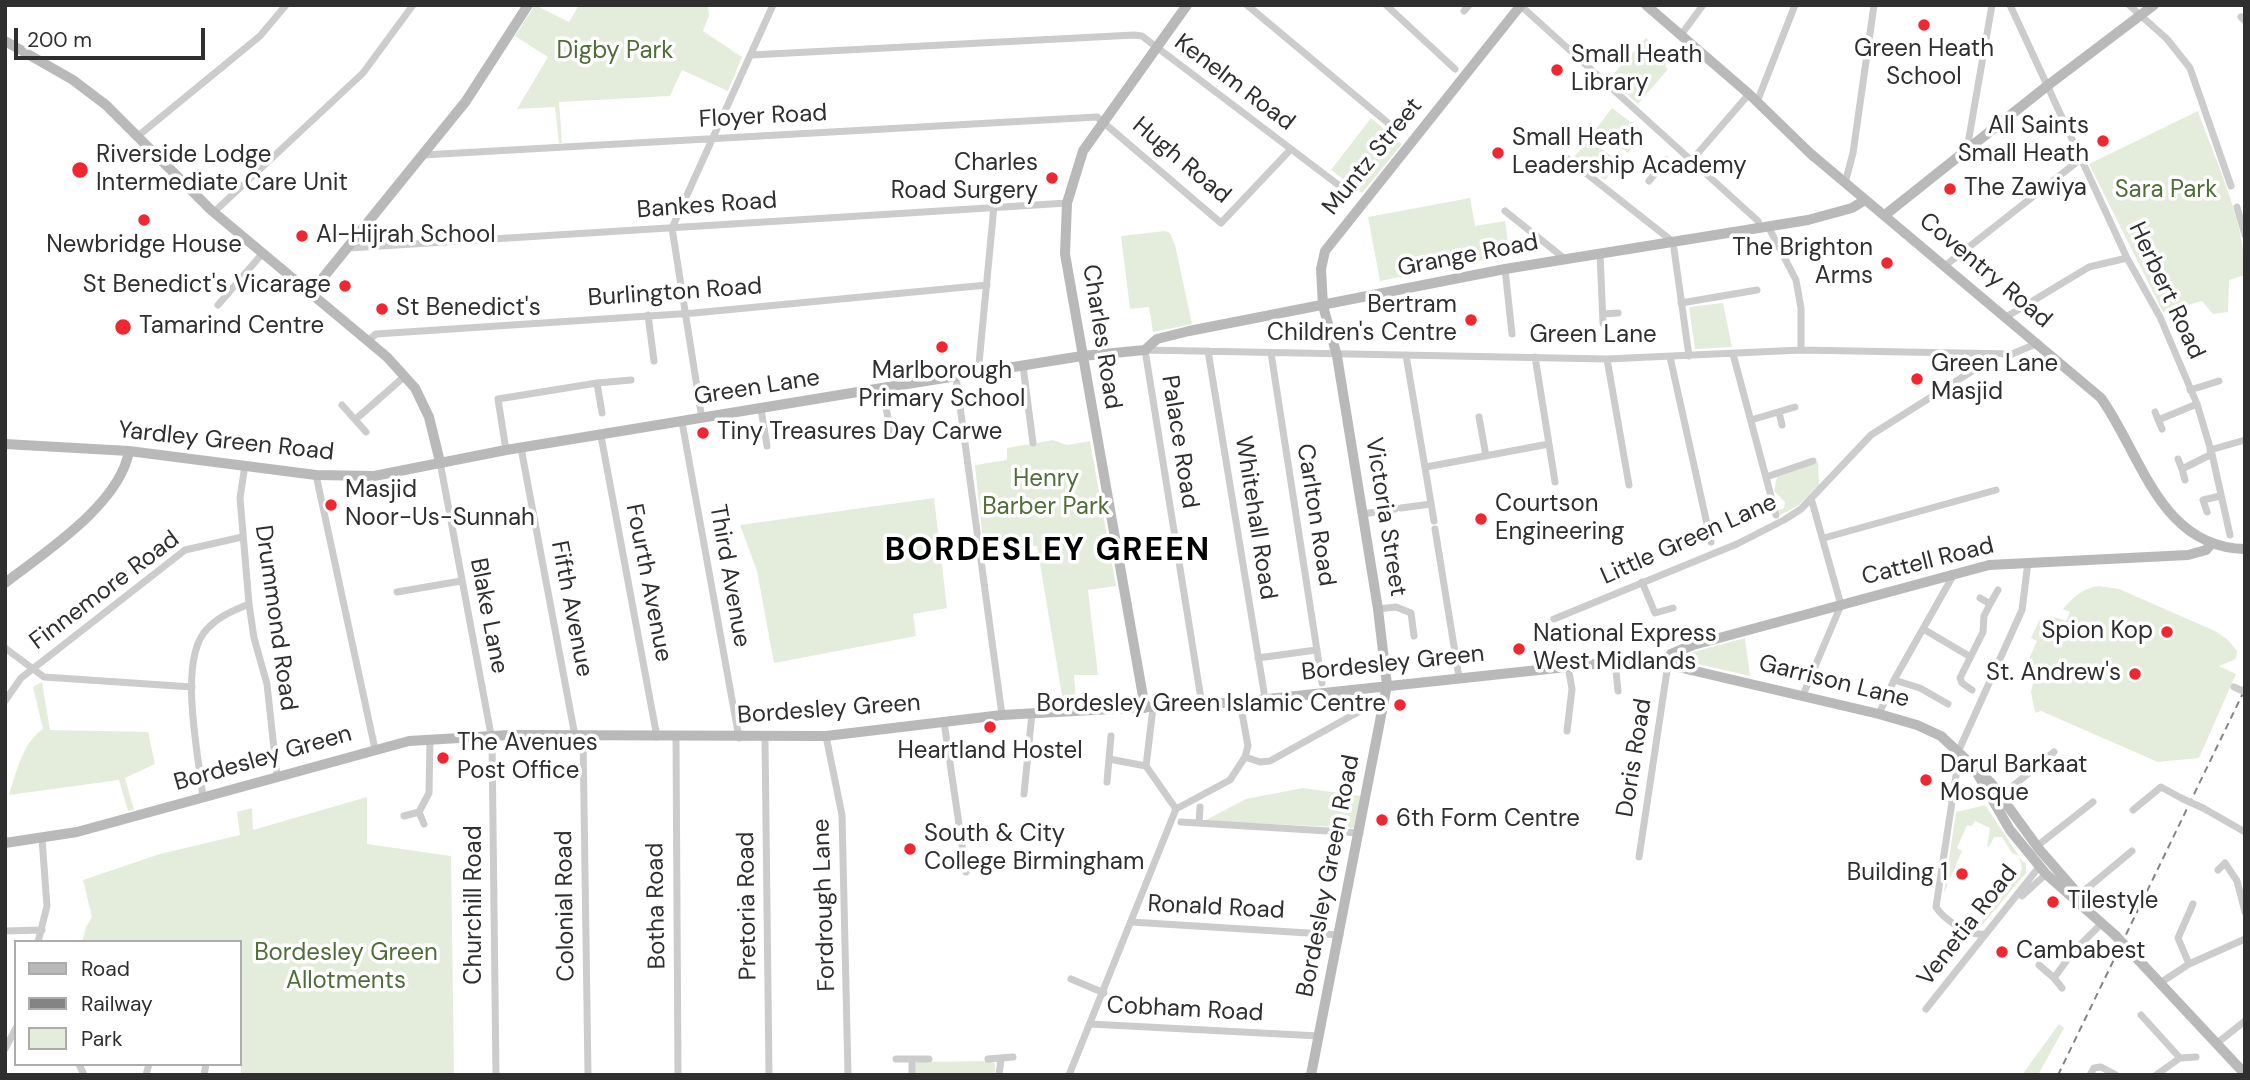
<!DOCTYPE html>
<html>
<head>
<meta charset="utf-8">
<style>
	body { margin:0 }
	#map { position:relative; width:2250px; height:1080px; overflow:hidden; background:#fff; font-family:"DM Sans",sans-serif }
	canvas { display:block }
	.frame { position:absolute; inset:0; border:7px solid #2f2f2f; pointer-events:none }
	.legend { position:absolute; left:14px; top:940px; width:228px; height:126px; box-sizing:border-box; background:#fff; border:2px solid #acacac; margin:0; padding:9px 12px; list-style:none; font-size:21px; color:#2f2f2f }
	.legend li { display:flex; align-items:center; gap:14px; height:35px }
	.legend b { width:35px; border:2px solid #acacac }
	.scale { position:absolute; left:14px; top:28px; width:191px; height:32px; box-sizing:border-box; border:4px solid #2f2f2f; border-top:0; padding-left:9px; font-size:21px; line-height:24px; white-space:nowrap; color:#2f2f2f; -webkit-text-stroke:5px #fff; paint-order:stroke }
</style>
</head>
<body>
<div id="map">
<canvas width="2250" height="1080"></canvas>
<div class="frame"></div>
<ul class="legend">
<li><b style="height:9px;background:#b9b9b9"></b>Road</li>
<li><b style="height:9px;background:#848484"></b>Railway</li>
<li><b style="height:19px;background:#e4eddb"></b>Park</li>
</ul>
<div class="scale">200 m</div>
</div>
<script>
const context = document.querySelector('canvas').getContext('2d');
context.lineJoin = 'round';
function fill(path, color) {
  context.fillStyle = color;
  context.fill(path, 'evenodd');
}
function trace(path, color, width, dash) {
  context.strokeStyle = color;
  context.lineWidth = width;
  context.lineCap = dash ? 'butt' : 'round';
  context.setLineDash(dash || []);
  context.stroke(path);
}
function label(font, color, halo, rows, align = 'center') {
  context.font = font + ' "DM Sans",sans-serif';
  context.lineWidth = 7;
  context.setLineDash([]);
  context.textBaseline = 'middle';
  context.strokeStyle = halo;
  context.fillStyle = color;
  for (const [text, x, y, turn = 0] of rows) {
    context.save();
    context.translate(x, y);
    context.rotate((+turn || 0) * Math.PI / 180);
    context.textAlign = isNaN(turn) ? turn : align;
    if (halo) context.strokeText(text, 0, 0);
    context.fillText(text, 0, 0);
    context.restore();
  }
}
fill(new Path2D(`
	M535,5l34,17 10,-17h129l1,11 -6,15 39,26 -14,34 -46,-21 -12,26 -111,6 3,41h-3l-4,-36 -38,2 31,-52 -33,-21z
	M1646,38l24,21 -5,7 3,3 -30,35 -29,-25z
	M1612,108l32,24 -16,21 -32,-24z
	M2198,111c18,52 47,109 47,164l-16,5 -1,32 -15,2 -11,-13 -39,11 -74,-148z
	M1371,118l31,26 -40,49 -31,-23z
	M1589,139l30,23 -14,18 -31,-23z
	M1470,198l5,28 30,-5 5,34 -130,26 -12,-64z
	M1165,231l5,2 5,12 17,79 -39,8 -4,-25 -19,2 -9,-73z
	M1723,303l9,44 -37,2 -6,-42z
	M1053,440l14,5 23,-4 26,145 -28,4 10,85h-24l2,25 -13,1 -26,-155 -53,5 -9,-86 32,-5v-12z
	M1818,462l1,23 -20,20 -19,10 -1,-5 5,-2 1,-6 -11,-11 3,-14z
	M934,498l13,110 -34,6 3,22 -142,27 -17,-92 -17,-46z
	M2099,586l20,3 96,42 12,8 10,12 -1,8 -17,7 17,8 -37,84 -41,4 -117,-51 -6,2 -4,-21 5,-21 -10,-5 11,-25 -6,-3 9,-19 8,3 3,-6 15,5 4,-9 -7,-3c10,-12 20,-21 36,-23z
	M1745,638l5,38 -70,-16 -2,-4z
	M42,682l8,48 98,2 7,32 -30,14 9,32 -6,1 -9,-31 -110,15c7,-22 14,-53 34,-66l-10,-42z
	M1303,788l58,8 -4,32 -153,-7 42,-22z
	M367,797v47l84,12 3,219h-213l-1,-133h-158l4,-15 6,-10 -9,-37 77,-26 80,-19 -3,-23 15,-4 1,22z
	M1985,805l38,57 3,1v10l-43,51 -5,1 14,-15 6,-14 4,1 20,-28 -3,-13 -7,-3 -10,-16h-8l-5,10 -2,-1 3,-18 -15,-7 -3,5 -5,-1 -10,23 5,3 -18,42 12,-81z
	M2059,1024l5,4 -26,47h-16z
	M992,1061l3,3v11h-82l1,-10 3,-3z`), '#e4eddb');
trace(new Path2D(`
	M1247,5l141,118
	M1386,5l69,64
	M1520,5l238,216 2,6
	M2010,5l117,253 33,59 37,87 15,50 18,81
	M2129,5l38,34 23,29 41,118
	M1464,11l5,-6
	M2241,17l4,4
	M1681,35l22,-30
	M751,55l383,-20 8,1 207,157
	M1757,102l38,-97
	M138,136l122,-100 26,-31
	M1967,149l25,-144
	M423,155l674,-38 124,106 70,-74
	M1568,159l104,82
	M1692,160l57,-66
	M1649,181l17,-21
	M1845,183l8,-30 21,-148
	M2237,207l8,28
	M1505,211l60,48
	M214,212l149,-139 50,-68
	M1768,226l28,54 5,28v42
	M349,248l718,-45
	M1674,249l15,107
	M1600,254l3,69
	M1946,265l136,-107
	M1505,269l7,65
	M1681,303l76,-13
	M218,305l44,-51
	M1603,314l15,-1
	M648,315l6,46
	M2006,317l83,-50 38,-9
	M368,341l8,-7 318,-21 293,-28
	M1208,351l56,341
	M1271,353l51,330
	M1733,354l43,161
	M1406,355l28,166
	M1670,357l41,185
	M1607,359l22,126
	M1023,366l10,77
	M978,374l16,-168
	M956,377l46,338
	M597,383l34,-3
	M882,388l9,45
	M2190,390l29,-9
	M342,405l24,27
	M761,409l6,37
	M1779,412l3,13
	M2155,412l7,17
	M1479,417l7,39
	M356,419l49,-43
	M702,419l-30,-191 101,-223
	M1751,420l44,-13
	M2158,420l39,-16
	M682,422l57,316
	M601,436l56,301
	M1549,444l6,38
	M521,448l54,288
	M506,450l-8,-51 99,-16 5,30
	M2210,450l35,-10
	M2178,459l4,10
	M440,462l52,278 4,335
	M245,465l-5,33 9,106 5,34 13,46 10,93
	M1426,467l123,-23 -14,-87
	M316,475l59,274
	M1766,477l47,-16
	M2185,480l-3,-11 30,-15
	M1401,508l30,-4
	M2207,512l-4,-12 17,-4
	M1363,514l32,-5
	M1435,529l24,148
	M1824,538l172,-48
	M1642,582l13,31 18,-5
	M397,592l64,-11
	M1980,598l10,6 8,-14
	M1378,609l18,-2 15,6 3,23
	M1554,619l183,-75 47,-24 17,-11 70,-74 117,-74 5,-7
	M1925,630l44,26
	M5,648l39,29 148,10
	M1258,658l58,-8
	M1615,661l3,30
	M1894,680l26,8 28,16
	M1972,690l-10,-7 -2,-5 23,-46 1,-16 6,-12
	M1803,695l38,-90 -30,-107
	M5,701l16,-23 164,-128 57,-13
	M1240,702l8,44 -3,11
	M1202,705l-57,-355 462,9 194,-9 211,4 26,-11
	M1153,708l-7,58 30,43
	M1879,714l15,-34 60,-106
	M944,722l22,150
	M1567,731l5,-42 -4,-23
	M583,736l5,339
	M826,736l16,79 6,260
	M676,738l2,337
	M765,738l4,337
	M1958,752l64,-142 6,-48
	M1109,759l2,-23
	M1957,769l-21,138c8,13 33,29 48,27
	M1107,782l2,-23 37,7
	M1024,794l8,-81
	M2001,796l53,-44
	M203,798c-4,-42 -26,-138 4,-169 12,-13 26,-18 42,-25
	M2203,808l42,24
	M2133,810l28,-23 22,12
	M419,812l5,12
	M404,816l15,-4 10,-19 1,-54
	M1181,822l179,11
	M1199,823l1,-16
	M2037,846l56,-44
	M1639,857l29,-193
	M2218,870l7,-7 12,18 8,31
	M2079,895l53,-44
	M2022,896l24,-22
	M1131,922l209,13
	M5,931l37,-1
	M38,942l9,-36 -5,-67
	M2189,964l-11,-26 15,-34
	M2039,965l15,13 18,-25 30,-30
	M2054,978l8,10
	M1071,979l33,14
	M2160,983l29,-19 56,-25
	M1926,1009l113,-142
	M2141,1015l39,43 -24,17
	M1090,1024l229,12
	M2216,1044l29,-23
	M5,1049l11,-21
	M2180,1058l16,-1
	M896,1059h33
	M988,1059l25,-2
	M79,1064l5,11
	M146,1075l3,-11
	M204,1075l2,-11
	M912,1075v-15
	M999,1075l2,-15
	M1069,1075l107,-266 54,-29 15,-23 15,5 10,-1 99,-55
	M2090,1075l4,-7 7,-1 15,8`), '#ccc', 7);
trace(new Path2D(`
	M1646,5l103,89 65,63
	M5,41l68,39 33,25 105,105 176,147 28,31 14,29 11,45
	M1811,154l290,244c41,58 59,149 144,151
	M1885,215l162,-129 107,-81
	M309,295l157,-194 62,-96
	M5,444l124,7 187,24 58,1 132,-26 376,-62 200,-32 63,-6 12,-11 32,-8 316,-62 303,-49 44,-12 13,-8
	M5,583c40,-31 115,-79 124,-132
	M1665,664l6,-10 22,-9 296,-80 199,-10 18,-5 5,-6
	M1145,708l-80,-454 2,-51 16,-52 104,-146
	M1977,773l33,57 36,44 69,61
	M5,843l72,-11 332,-91 101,-6 316,1 176,-21 238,-13 392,-42 33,4 214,50 38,11 24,11 50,47 48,66 47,54 4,9
	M2130,951l115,123
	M1311,1075l76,-390 -9,-76 -41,-253 -14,-50 -2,-37 4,-18 196,-246`), '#b9b9b9', 10);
trace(new Path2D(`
	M2058,1075l187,-386`), '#848484', 2, [7, 5]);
trace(new Path2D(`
	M2234,687l11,5
	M2183,799l20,9`), '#ccc', 7);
trace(new Path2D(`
	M2115,935l15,16`), '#b9b9b9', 10);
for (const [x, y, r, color] of [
	[1924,25,7,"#f02630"],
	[1557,70,7,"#f02630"],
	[2103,141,7,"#f02630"],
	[1498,153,7,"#f02630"],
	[80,170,9,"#f02630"],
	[1052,178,7,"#f02630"],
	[1950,189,7,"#f02630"],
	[144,220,7,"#f02630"],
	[302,236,7,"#f02630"],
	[1887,263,7,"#f02630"],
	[345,286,7,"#f02630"],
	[382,309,7,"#f02630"],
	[1471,320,7,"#f02630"],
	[123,327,9,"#f02630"],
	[942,347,7,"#f02630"],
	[1917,379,7,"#f02630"],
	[703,433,7,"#f02630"],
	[331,505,7,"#f02630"],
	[1481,519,7,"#f02630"],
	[2167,632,7,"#f02630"],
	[1519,649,7,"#f02630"],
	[2135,674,7,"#f02630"],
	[1400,705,7,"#f02630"],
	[990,727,7,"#f02630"],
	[443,758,7,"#f02630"],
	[1926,780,7,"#f02630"],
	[1382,820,7,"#f02630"],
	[910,849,7,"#f02630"],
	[1962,874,7,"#f02630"],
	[2053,902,7,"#f02630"],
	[2002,952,7,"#f02630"]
]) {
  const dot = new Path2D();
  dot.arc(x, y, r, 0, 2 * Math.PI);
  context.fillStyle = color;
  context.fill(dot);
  trace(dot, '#fff', 2.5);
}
label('24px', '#2f2f2f', '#fff', [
	["Green Heath",1924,50,"center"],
	["School",1924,78,"center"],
	["Small Heath",1571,56],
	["Library",1571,84],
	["All Saints",2089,127,"right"],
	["Small Heath",2089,155,"right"],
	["Small Heath",1512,139],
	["Leadership Academy",1512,167],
	["Riverside Lodge",96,156],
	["Intermediate Care Unit",96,184],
	["Charles",1038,164,"right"],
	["Road Surgery",1038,192,"right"],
	["The Zawiya",1964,189],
	["Al-Hijrah School",316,236],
	["Newbridge House",144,246,"center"],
	["The Brighton",1873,249,"right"],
	["Arms",1873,277,"right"],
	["St Benedict's Vicarage",331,286,"right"],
	["Bertram",1457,306,"right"],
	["Children's Centre",1457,334,"right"],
	["St Benedict's",396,309],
	["Tamarind Centre",139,327],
	["Green Lane",1931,365],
	["Masjid",1931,393],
	["Marlborough",942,372,"center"],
	["Primary School",942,400,"center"],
	["Tiny Treasures Day Carwe",717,433],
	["Masjid",345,491],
	["Noor-Us-Sunnah",345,519],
	["Courtson",1495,505],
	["Engineering",1495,533],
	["Spion Kop",2153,632,"right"],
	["National Express",1533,635],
	["West Midlands",1533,663],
	["St. Andrew's",2121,674,"right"],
	["Bordesley Green Islamic Centre",1386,705,"right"],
	["The Avenues",457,744],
	["Post Office",457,772],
	["Heartland Hostel",990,752,"center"],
	["Darul Barkaat",1940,766],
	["Mosque",1940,794],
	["6th Form Centre",1396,820],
	["South & City",924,835],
	["College Birmingham",924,863],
	["Building 1",1948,874,"right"],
	["Tilestyle",2067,902],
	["Cambabest",2016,952]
], 'left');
label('24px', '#506d39', '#fff', [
	["Digby Park",615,52],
	["Sara Park",2166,191],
	["Henry",1046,480],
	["Barber Park",1046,508],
	["Bordesley Green",346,954],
	["Allotments",346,982]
]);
label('24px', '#2f2f2f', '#fff', [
	["Kenelm Road",1234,83,37],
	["Floyer Road",763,117,-3],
	["Muntz Street",1373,157,-51],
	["Hugh Road",1181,161,40],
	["Bankes Road",707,206,-4],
	["Grange Road",1468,256,-11],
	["Coventry Road",1985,271,40],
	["Herbert Road",2166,291,65],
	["Burlington Road",675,293,-4],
	["Green Lane",1593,336],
	["Charles Road",1101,337,81],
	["Green Lane",757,388,-9],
	["Yardley Green Road",226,442,6],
	["Palace Road",1179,442,81],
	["Carlton Road",1315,515,81],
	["Victoria Street",1385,517,81],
	["Whitehall Road",1255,518,81],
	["Little Green Lane",1689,540,-24],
	["Cattell Road",1928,562,-14],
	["Third Avenue",729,576,80],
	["Fourth Avenue",648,583,79],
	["Finnemore Road",105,591,-37],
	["Fifth Avenue",571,609,79],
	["Blake Lane",488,616,79],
	["Drummond Road",275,618,82],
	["Bordesley Green",1393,664,-6],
	["Garrison Lane",1834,682,14],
	["Bordesley Green",829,710,-4],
	["Doris Road",1635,758,-81],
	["Bordesley Green",263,759,-16],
	["Bordesley Green Road",1329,876,-79],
	["Churchill Road",475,905,-90],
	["Fordrough Lane",825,905,-92],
	["Colonial Road",566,906,-91],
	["Botha Road",657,906,-91],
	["Pretoria Road",748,906,-91],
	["Ronald Road",1216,908,3],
	["Venetia Road",1968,926,-52],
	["Cobham Road",1185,1010,3]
]);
context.letterSpacing = '2px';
label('bold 32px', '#000', '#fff', [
	["BORDESLEY GREEN",1048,552]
]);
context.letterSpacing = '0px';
</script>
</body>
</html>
